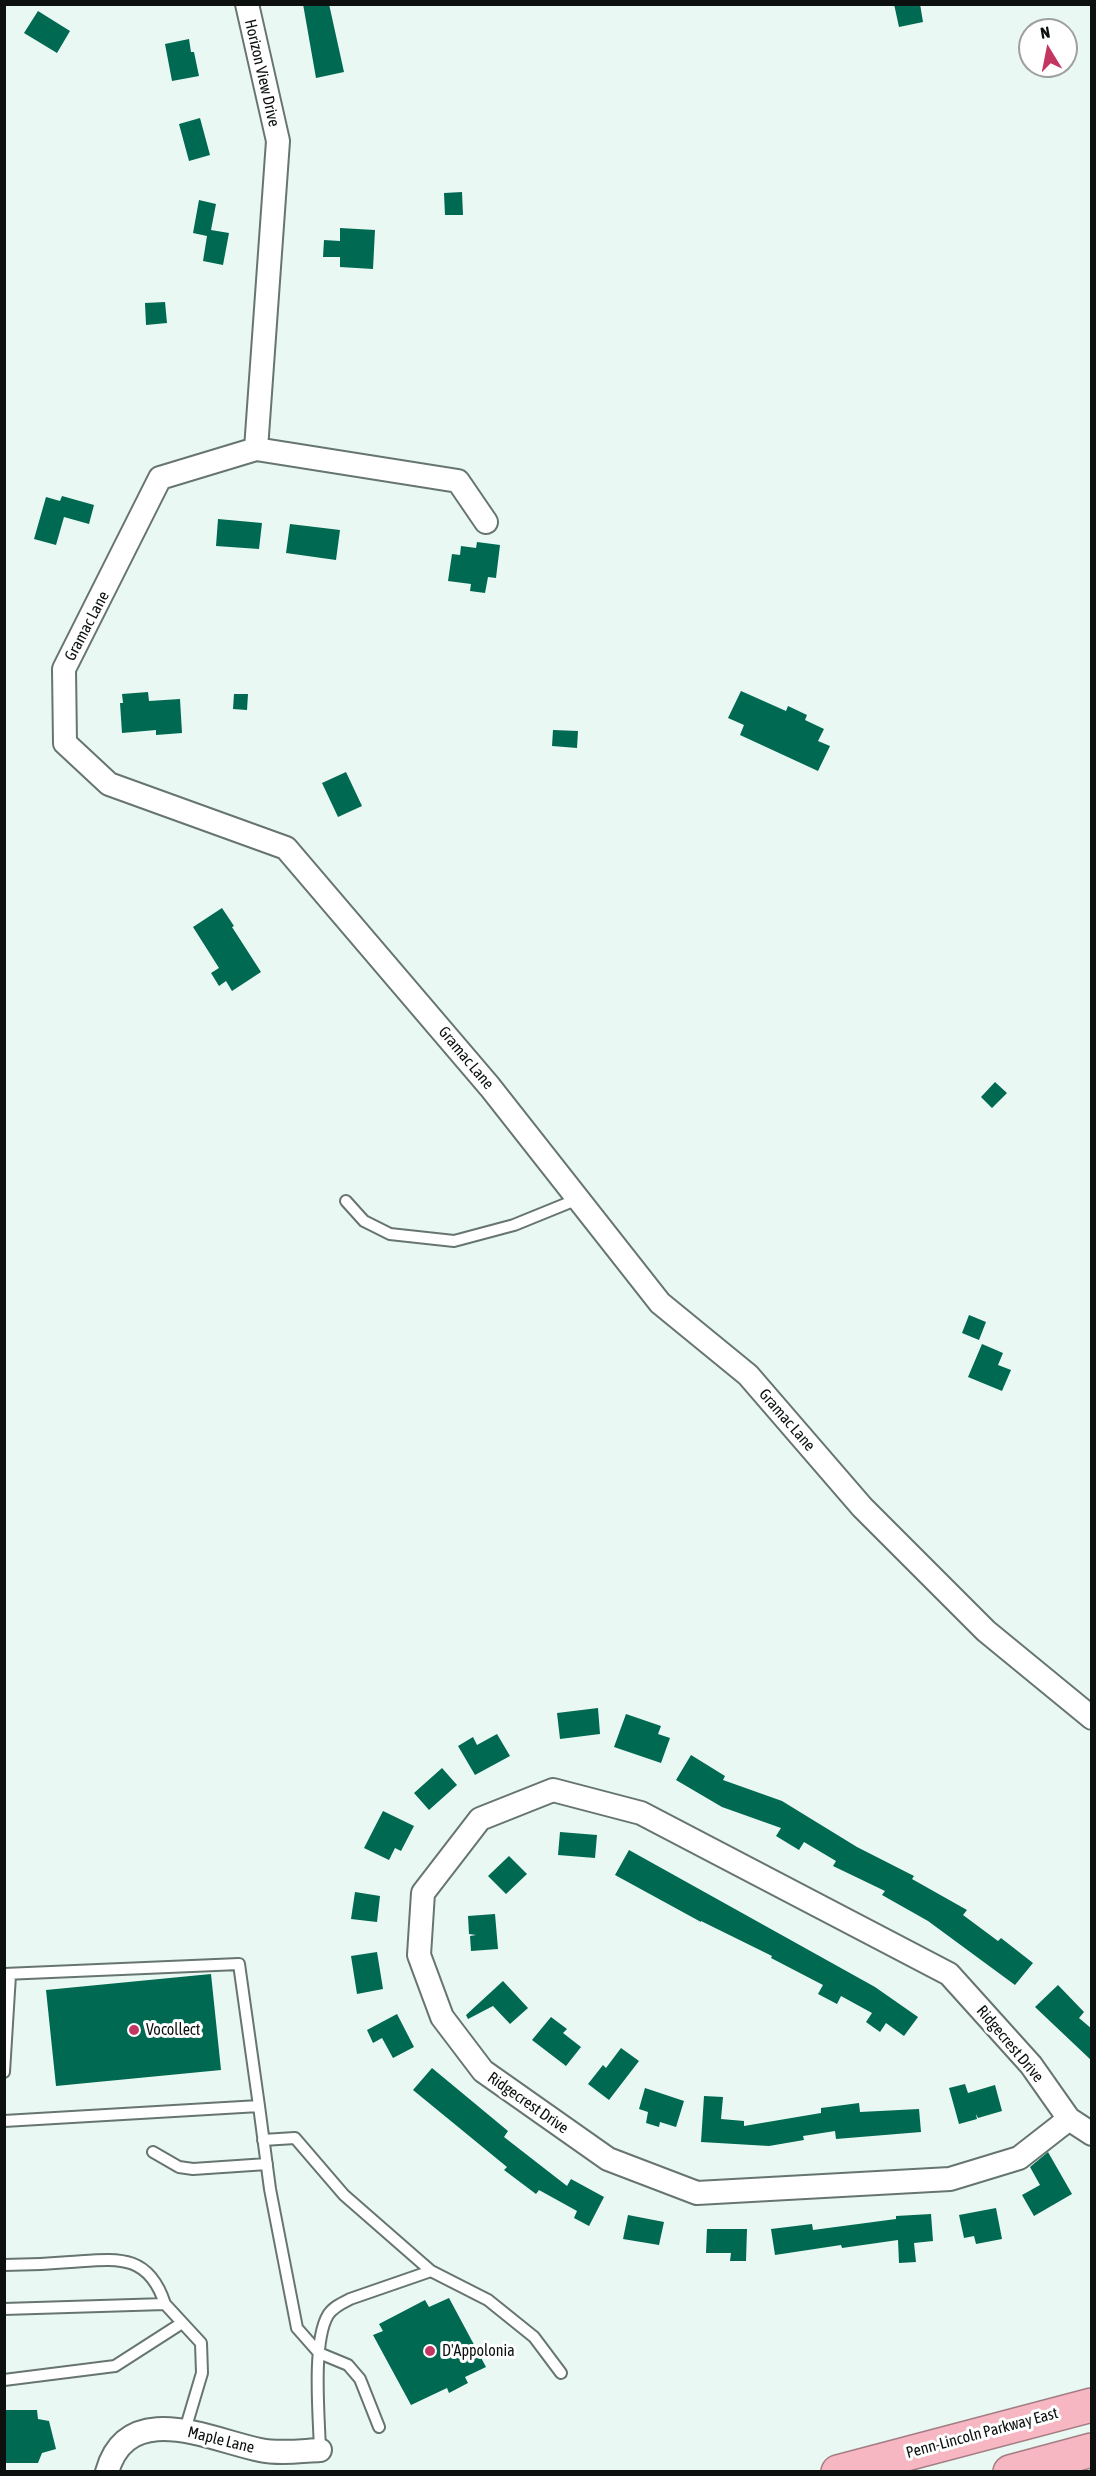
<!DOCTYPE html>
<html>
<head>
<meta charset="utf-8">
<style>
	body { margin:0 }
	#map { position:relative; width:1096px; height:2476px; overflow:hidden; background:#e9f8f2; font-family:"Asap Condensed",sans-serif }
	canvas { display:block }
	.frame { position:absolute; inset:0; border:6px solid #0c110f; pointer-events:none }
	.north { position:absolute; left:1018px; top:18px; width:60px; height:60px; box-sizing:border-box; background:#fff; border:2px solid #9ea09f; border-radius:50%; rotate:350deg; font-size:16px; font-weight:700; line-height:24px; text-align:center; color:#0c110f }
	.north::after { content:''; display:block; margin:auto; width:21px; height:27px; background:#c43662; clip-path:polygon(50% 0,100% 100%,50% 72%,0 100%) }
</style>
</head>
<body>
<div id="map">
<canvas width="1096" height="2476"></canvas>
<div class="frame"></div>
<div class="north">N</div>
</div>
<script>
const context = document.querySelector('canvas').getContext('2d');
context.lineJoin = 'round';
function fill(path, color) {
  context.fillStyle = color;
  context.fill(path, 'evenodd');
}
function trace(path, color, width, dash) {
  context.strokeStyle = color;
  context.lineWidth = width;
  context.lineCap = dash ? 'butt' : 'round';
  context.setLineDash(dash || []);
  context.stroke(path);
}
function label(font, color, halo, rows, align = 'center') {
  context.font = font + ' "Asap Condensed",sans-serif';
  context.lineWidth = 6;
  context.setLineDash([]);
  context.textBaseline = 'middle';
  context.strokeStyle = halo;
  context.fillStyle = color;
  for (const [text, x, y, turn = 0] of rows) {
    context.save();
    context.translate(x, y);
    context.rotate((+turn || 0) * Math.PI / 180);
    context.textAlign = isNaN(turn) ? turn : align;
    if (halo) context.strokeText(text, 0, 0);
    context.fillText(text, 0, 0);
    context.restore();
  }
}
fill(new Path2D(`
	M303,4h26l15,68 -28,6z
	M894,4h26l3,18 -24,5z
	M38,11l32,20 -13,22 -33,-20z
	M189,39l2,13h3l5,24 -27,5 -7,-37z
	M200,118l10,37 -21,6 -10,-37z
	M462,192l1,23h-18l-1,-22z
	M199,200l17,4 -5,26 18,3 -6,32 -20,-4 4,-25 -14,-3z
	M340,228l35,2 -2,39 -33,-2v-10h-17l1,-17 16,1z
	M165,302l2,21 -21,2 -1,-22z
	M62,496l32,9 -5,19 -25,-7 -8,28 -22,-6 12,-42 14,4z
	M218,519l44,4 -3,26 -43,-3z
	M290,524l50,6 -4,30 -50,-7z
	M477,542l23,3 -4,33 -8,-1 -3,16 -15,-2 1,-7 -23,-3 4,-27 8,1 1,-9 15,2z
	M741,691l45,20 2,-5 19,9 -2,5 19,9 -6,12 12,5 -12,25 -78,-36 4,-10 -16,-7z
	M148,692l1,9 31,-2 2,34 -26,2v-5l-34,3 -2,-30h3l-1,-9z
	M234,694h14l-1,16 -14,-1z
	M553,730l25,1 -1,17 -25,-2z
	M346,772l16,34 -24,11 -16,-34z
	M222,908l12,18 -2,1 29,45 -29,19 -6,-10 -7,5 -8,-13 8,-5 -26,-41z
	M995,1082l12,11 -15,15 -11,-11z
	M969,1315l17,7 -7,18 -17,-7z
	M982,1344l21,9 -5,12 13,5 -9,21 -34,-14z
	M598,1708l2,26 -40,5 -3,-26z
	M626,1714l35,12 -3,8 12,4 -9,25 -47,-16z
	M497,1734l13,22 -35,19 -17,-29 15,-9 4,8z
	M691,1755l34,21 -2,4 59,21 75,46 57,29 -2,3 55,31 -4,5 35,26 3,-3 32,25 -18,22 -87,-64 -46,-26 3,-4 -52,-25 3,-5 -32,-19 -5,8 -23,-14 5,-8 -59,-21 -46,-27z
	M442,1768l15,17 -28,25 -15,-17z
	M383,1811l31,15 -13,25 -6,-3 -6,12 -25,-12z
	M560,1832l37,3 -2,23 -37,-3z
	M629,1850l246,137 43,30 -14,19 -18,-13 -6,9 -14,-10 6,-9 -31,-17 -4,8 -19,-10 5,-9 -52,-27 1,-2 -71,-35v1l-86,-47z
	M509,1856l18,18 -21,20 -18,-18z
	M355,1892l25,4 -3,26 -26,-3z
	M495,1914l3,35 -27,2 -1,-15 6,-1 -7,-1 -1,-18z
	M377,1952l6,37 -26,5 -6,-38z
	M211,1974l10,96 -165,16 -10,-96z
	M503,1981l25,27 -18,16 -17,-18 -25,13 -2,-4z
	M1058,1985l26,27 -5,6 13,11v32l-57,-54z
	M397,2014l17,33 -21,11 -11,-20 -9,5 -6,-13z
	M551,2017l16,12 -4,4 18,14 -15,19 -34,-26z
	M621,2048l18,13 -30,39 -21,-16 15,-19 3,3z
	M432,2068l76,63 -4,6 63,49 4,-7 33,18 -15,29 -15,-8 3,-7 -38,-21 -3,4 -32,-24 3,-3 -94,-77z
	M965,2084l3,9 27,-8 7,26 -24,7 -2,-4 1,5 -18,5 -10,-36z
	M645,2088l39,13 -8,26 -16,-5 -1,5 -13,-4 2,-11 -9,-3z
	M704,2096l19,1 -2,22 23,2v5l77,-13v-5l38,-5 1,9 59,-3 2,23 -85,7 -1,-8 -32,5 1,4 -35,6 -68,-4z
	M1048,2152l24,42 -38,22 -12,-21 18,-10 -10,-18z
	M996,2208l6,31 -26,5 -2,-8 -10,2 -5,-23z
	M931,2214l2,27 -19,2 2,19 -17,1 -1,-23 -56,8 -1,-3 -66,10 -4,-26 41,-5 1,6 83,-11v-3z
	M628,2215l36,7 -5,23 -36,-6z
	M707,2229h40l-1,32h-16l1,-8h-25z
	M449,2298l37,69 -21,10 3,6 -19,10 -2,-5 -36,17 -38,-70 10,-4 -4,-7 46,-24 4,7z
	M4,2410h33l1,9 11,2 7,28 -14,4 -4,10h-34z`), '#006952');
const lane = new Path2D(`
	M346,1201l18,20 26,13 64,7 60,-16 64,-26
	M4,1974l235,-10 20,142 -255,15
	M4,2072l6,-97
	M259,2106l11,83 27,139 22,25 29,12 12,14 19,48
	M263,2140l32,-2 49,57 87,76 57,29 46,37 27,36
	M153,2152l26,15 14,2 74,-5
	M4,2265c23,0 44,-1 66,-3 46,-3 78,-10 95,42
	M4,2309l161,-5 36,39 1,30 -17,57
	M4,2380l111,-14 67,-43
	M320,2450c-1,-34 -8,-108 8,-135 5,-8 14,-12 22,-16l81,-28`);
const street = new Path2D(`
	M247,4l31,137 -22,308
	M486,522l-28,-41 -202,-32 -96,29 -96,191 1,74 44,41 177,64 204,239 170,216 88,72 114,132 124,124 106,87
	M1069,2119l-50,39 -69,21 -253,14 -89,-34 -125,-88 -41,-54 -23,-62 4,-62 57,-74 73,-29 88,23 308,161 82,91 38,54 23,15
	M107,2472c21,-74 104,-32 153,-22 19,4 40,1 60,0`);
const highway = new Path2D(`
	M838,2472l254,-67
	M1010,2472l82,-22`);
trace(lane, '#67756f', 14);
trace(street, '#67756f', 26);
trace(highway, '#a47d84', 36);
trace(lane, '#fff', 10);
trace(street, '#fff', 22);
trace(highway, '#f6b7c3', 33);
for (const [x, y, r, color] of [
	[134,2030,6,"#c43662"],
	[430,2351,6,"#c43662"]
]) {
  const dot = new Path2D();
  dot.arc(x, y, r, 0, 2 * Math.PI);
  context.fillStyle = color;
  context.fill(dot);
  trace(dot, '#fff', 2);
}
label('16px', '#0c110f', '#fff', [
	["Horizon View Drive",262,73,77],
	["Gramac Lane",87,626,-62],
	["Gramac Lane",466,1058,50],
	["Gramac Lane",787,1420,49],
	["Ridgecrest Drive",1010,2044,50],
	["Ridgecrest Drive",528,2103,35],
	["Penn-Lincoln Parkway East",982,2433,-15],
	["Maple Lane",221,2440,14]
]);
label('16px', '#0c110f', '#fff', [
	["Vocollect",146,2030],
	["D'Appolonia",442,2351]
], 'left');
</script>
</body>
</html>
